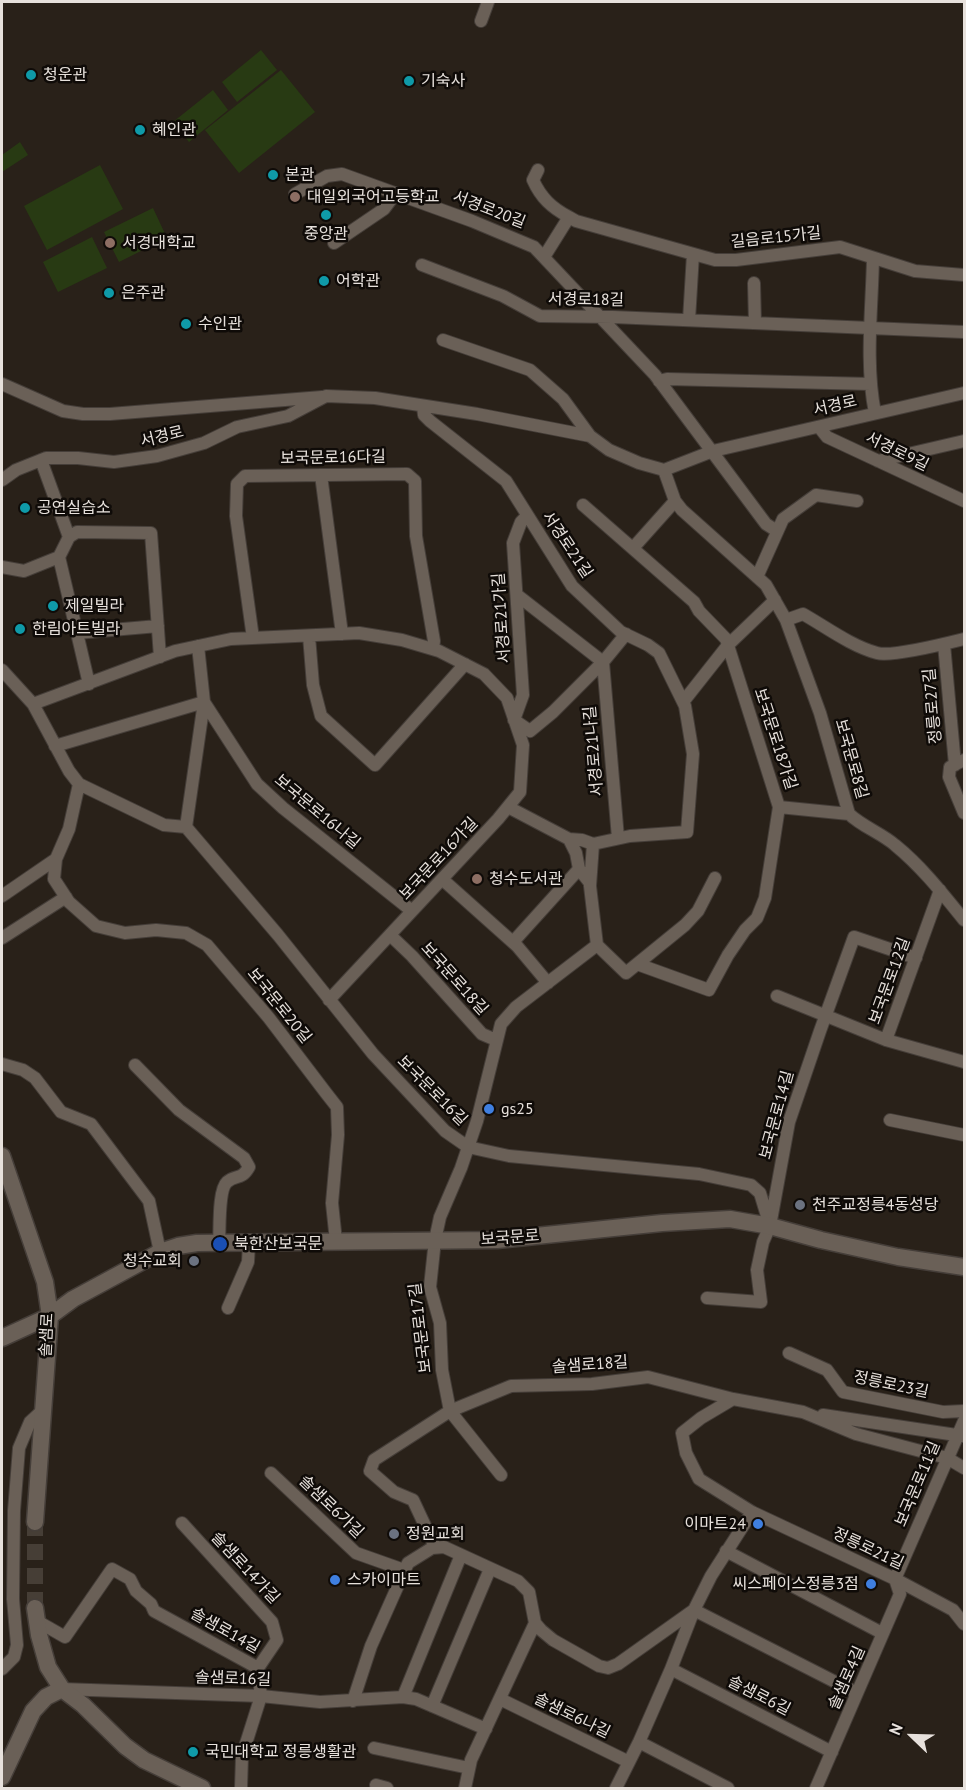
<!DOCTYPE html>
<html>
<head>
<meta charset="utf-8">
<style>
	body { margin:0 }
	#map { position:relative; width:966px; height:1790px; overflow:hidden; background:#292119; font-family:"PT Sans",sans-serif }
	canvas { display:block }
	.frame { position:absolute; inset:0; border:3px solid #e7e1dc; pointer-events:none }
	.north { position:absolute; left:882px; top:1706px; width:60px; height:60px; -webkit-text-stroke:4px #0f0b08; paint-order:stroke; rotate:293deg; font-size:16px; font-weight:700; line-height:24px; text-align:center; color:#e7e1dc }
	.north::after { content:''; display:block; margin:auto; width:21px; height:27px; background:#e7e1dc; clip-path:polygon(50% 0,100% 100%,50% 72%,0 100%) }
</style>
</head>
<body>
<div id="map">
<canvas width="966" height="1790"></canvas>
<div class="frame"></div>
<div class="north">N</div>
</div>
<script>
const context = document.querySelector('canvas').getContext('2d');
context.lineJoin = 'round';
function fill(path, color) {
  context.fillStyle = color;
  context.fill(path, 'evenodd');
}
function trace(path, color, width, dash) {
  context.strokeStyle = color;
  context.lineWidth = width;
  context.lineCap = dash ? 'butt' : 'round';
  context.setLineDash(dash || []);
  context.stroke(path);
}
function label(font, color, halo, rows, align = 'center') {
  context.font = font + ' "PT Sans","Noto Sans KR",sans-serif';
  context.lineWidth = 5;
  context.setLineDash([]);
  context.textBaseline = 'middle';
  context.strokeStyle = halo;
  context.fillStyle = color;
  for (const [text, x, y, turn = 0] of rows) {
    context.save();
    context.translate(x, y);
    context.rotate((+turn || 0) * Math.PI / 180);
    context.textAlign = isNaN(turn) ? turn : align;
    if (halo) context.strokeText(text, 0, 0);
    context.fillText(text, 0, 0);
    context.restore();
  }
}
fill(new Path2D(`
	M261,50l16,20 -40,32 -15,-20z
	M281,70l34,42 -76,61 -34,-43z
	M213,90l15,20 -39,32 -16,-20z
	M20,142l8,13 -26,17v-17z
	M100,165l23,44 -76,41 -23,-44z
	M153,208l14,30 -48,24 -15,-30z
	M92,237l15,31 -49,24 -15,-30z`), '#283a13');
trace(new Path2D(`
	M35,1608v-86`), '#463e36', 16, [16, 8]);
const street = new Path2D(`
	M481,21l7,-19
	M538,170l-5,10c8,18 19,28 36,37
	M295,194l32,-18 15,-2 130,47 62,26 121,128 111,149 11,7
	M334,243l50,-34 12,-16
	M544,257l25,-40 7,4 139,39h21l104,-13 75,24 49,4
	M873,258c-1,51 -8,105 2,155
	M422,265l81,31 37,20 73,1 351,15
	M754,283l1,40
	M689,320l4,-66
	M443,340l87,30 33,29 27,37
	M659,381l8,-2 204,5
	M2,384l61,27 20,3h27l212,-17
	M423,407l1,8 6,6 76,60 66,105 49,46 27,13 11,8 26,53 8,48 -6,78 -57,4 -37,8 -11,-4 -13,-1
	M819,427l8,10 137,64
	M41,460l28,77
	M878,461l86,-20
	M664,470l11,31 7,9 84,75 20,35 34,93 29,101c14,13 32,19 46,31 27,22 48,49 69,75
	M321,475l21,159
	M2,480l14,-10 30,-12h32l36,4 43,-6 47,-13 33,-16 51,-11 38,-20 49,2 102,16 113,22 19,14 30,13 25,7 49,-19 251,-58
	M583,505l111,97 5,9 27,28 53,168 -14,91 -8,20 -12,12 -17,25 -19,35 -72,-26
	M633,548l42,-47
	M2,567l22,4 35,-14
	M757,577l26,-58 33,-24 41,6
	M517,595l86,67 -50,50 -23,19 -16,-11 9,-25 -10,-152 8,-21 6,-6
	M786,620l17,-6c23,13 48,32 74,39 14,4 71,-10 87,-14
	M158,626l-81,7 -18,-76 10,-20 8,-5 74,1 9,124
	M77,633l12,51
	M309,636l4,49 8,31 54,49 90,-101
	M253,638l-17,-122 1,-32 8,-8 162,-2 8,7 1,55 18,105 -1,8
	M944,644l11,121
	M198,646l6,56 -18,125 92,108 95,119 72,77 23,16 41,9 190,18 52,11 9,8 10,33
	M2,670l31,34 36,67 10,13 85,41 22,2
	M683,702l45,-57 47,-45
	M33,704l142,-53 56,-12 128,-6 43,7 37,11 45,23 23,24 16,47 -3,47 -22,27 -169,181
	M55,746l149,-44 53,82 26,24 129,103
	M964,760l-14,7 -1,10 15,36
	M508,807l61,32 7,14 3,16 11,14
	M779,807l70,7
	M618,838l-15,-176 23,-28
	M593,844l-3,42 7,59 29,28 59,-48 13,-14 17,-33
	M56,859l-2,20 15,23 27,24 29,7 31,-3 30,3 21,12 62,73 57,75 11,14 1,28 -6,68 4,38
	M442,879l75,67 31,37
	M2,896l54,-37 13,-30 10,-45
	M390,935l22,21 70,78 14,6
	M2,938l64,-41
	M513,942l66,-73
	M777,996l109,44 78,22
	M886,1040l54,-150
	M2,1064l21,6 12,8 26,34 30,12 58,77 11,51
	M135,1065l44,45 65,48 5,9c-8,14 -13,7 -22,15 -9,8 -7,48 -8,61
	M890,1120l74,15
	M707,1298l54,4 -4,-32 6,-28 7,-16 19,-104 31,-91 34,-94 62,21
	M228,1308l20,-46 1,-19
	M789,1353l38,17 16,22 100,20 21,-1
	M823,1415l140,21
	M964,1468l-17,-10 -91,-24 -53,-22 -70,-13 -32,19 -19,15 4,20 13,26 53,33 143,67 58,31 11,14
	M271,1473l85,80 48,17
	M501,1475l-51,-64 -8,-41 -2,-47 -10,-36 5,-47 5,-23 21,-49 16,-47 24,-97 15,-17 81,-62
	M182,1523l90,99 5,18 -19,28
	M435,1547l-22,-47 -19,-8 -24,-21 4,-11 76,-49 61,-25 81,-2 56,-7 85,22
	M726,1551l154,81
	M895,1579l69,-158
	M37,1621l28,16 47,-68 18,10 6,12 15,13 3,7 104,57
	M2,1669l12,-12 3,-12 -4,-46 1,-88 5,-63 11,-26 12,-11
	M671,1669l161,83
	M62,1689l199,7 59,6 83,-5 13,2 70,30
	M403,1697l58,-142
	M500,1699l129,63
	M353,1701l18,-55 37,-83 24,-15 12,-1 74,34 11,11 6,31 6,7 12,10 46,26 9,2 10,-4 76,-54 159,81
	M432,1706l58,-137
	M639,1742l89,46
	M374,1748l95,20
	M376,1785l11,3
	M241,1788l1,-32 19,-60 -3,-28
	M465,1788l6,-28 64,-137
	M616,1788l23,-46 32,-73 23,-59 17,-34 41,-64
	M816,1788l84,-194 -5,-15`);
const secondary = new Path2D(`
	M2,1156l43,126 5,34 -15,206
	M2,1338l48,-22 23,-17 87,-47 18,-6 19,-3 300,-3 165,-17 68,-4 40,7 51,14 77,17 66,10
	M35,1608l4,27 9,32 14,22 21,16 42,41 19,14 58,28
	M2,1777l31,-66 13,-14 16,-8`);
trace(street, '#453e39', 14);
trace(secondary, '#453e39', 19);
trace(street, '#6a6057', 12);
trace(secondary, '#6a6057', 16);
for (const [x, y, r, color] of [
	[31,75,6,"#0f9aa8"],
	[409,81,6,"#0f9aa8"],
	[140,130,6,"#0f9aa8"],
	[273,175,6,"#0f9aa8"],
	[295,197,6,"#8d6e63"],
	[326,215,6,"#0f9aa8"],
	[110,243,6,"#8d6e63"],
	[324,281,6,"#0f9aa8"],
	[109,293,6,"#0f9aa8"],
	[186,324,6,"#0f9aa8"],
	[25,508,6,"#0f9aa8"],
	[53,606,6,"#0f9aa8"],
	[20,629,6,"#0f9aa8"],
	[477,879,6,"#8d6e63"],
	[489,1109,6,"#3f7fe0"],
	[800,1205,6,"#6b7280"],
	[220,1244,8,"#1a4fb4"],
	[194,1261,6,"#6b7280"],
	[758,1524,6,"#3f7fe0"],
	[394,1534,6,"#6b7280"],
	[335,1580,6,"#3f7fe0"],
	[871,1584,6,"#3f7fe0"],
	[193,1752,6,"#0f9aa8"]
]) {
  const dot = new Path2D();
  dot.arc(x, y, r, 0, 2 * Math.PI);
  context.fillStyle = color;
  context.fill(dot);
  trace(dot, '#0f0b08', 2);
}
label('16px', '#e7e1dc', '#0f0b08', [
	["청운관",43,75],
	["기숙사",421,81],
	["혜인관",152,130],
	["본관",285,175],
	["대일외국어고등학교",307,197],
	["중앙관",326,234,"center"],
	["서경대학교",122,243],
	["어학관",336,281],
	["은주관",121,293],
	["수인관",198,324],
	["공연실습소",37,508],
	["제일빌라",65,606],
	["한림아트빌라",32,629],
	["청수도서관",489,879],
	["gs25",501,1109],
	["천주교정릉4동성당",812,1205],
	["북한산보국문",234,1244],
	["청수교회",182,1261,"right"],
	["이마트24",746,1524,"right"],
	["정원교회",406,1534],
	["스카이마트",347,1580],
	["씨스페이스정릉3점",859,1584,"right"],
	["국민대학교 정릉생활관",205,1752]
], 'left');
label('16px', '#e7e1dc', '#0f0b08', [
	["서경로20길",489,210,21],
	["길음로15가길",776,238,-6],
	["서경로18길",586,300,1],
	["서경로",835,406,-13],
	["서경로",162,437,-14],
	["서경로9길",897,452,26],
	["보국문로16다길",333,458,-1],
	["서경로21길",567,545,56],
	["서경로21가길",502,618,-94],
	["정릉로27길",933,706,-95],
	["보국문로18가길",775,739,72],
	["서경로21나길",594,751,-95],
	["보국문로8길",851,759,74],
	["보국문로16나길",317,812,40],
	["보국문로16가길",439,859,-47],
	["보국문로18길",454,979,48],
	["보국문로12길",890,981,-70],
	["보국문로20길",279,1006,51],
	["보국문로16길",432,1091,45],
	["보국문로14길",777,1115,-75],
	["보국문로",510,1238,-4],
	["보국문로17길",421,1328,-97],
	["솔샘로",47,1335,-87],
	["솔샘로18길",590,1365,-4],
	["정릉로23길",891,1385,12],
	["보국문로11길",918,1484,-67],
	["솔샘로6가길",331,1507,44],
	["정릉로21길",868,1549,25],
	["솔샘로14가길",245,1568,47],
	["솔샘로14길",225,1631,29],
	["솔샘로4길",847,1678,-66],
	["솔샘로16길",233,1679,2],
	["솔샘로6길",759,1696,27],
	["솔샘로6나길",572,1716,26]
]);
</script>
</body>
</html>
